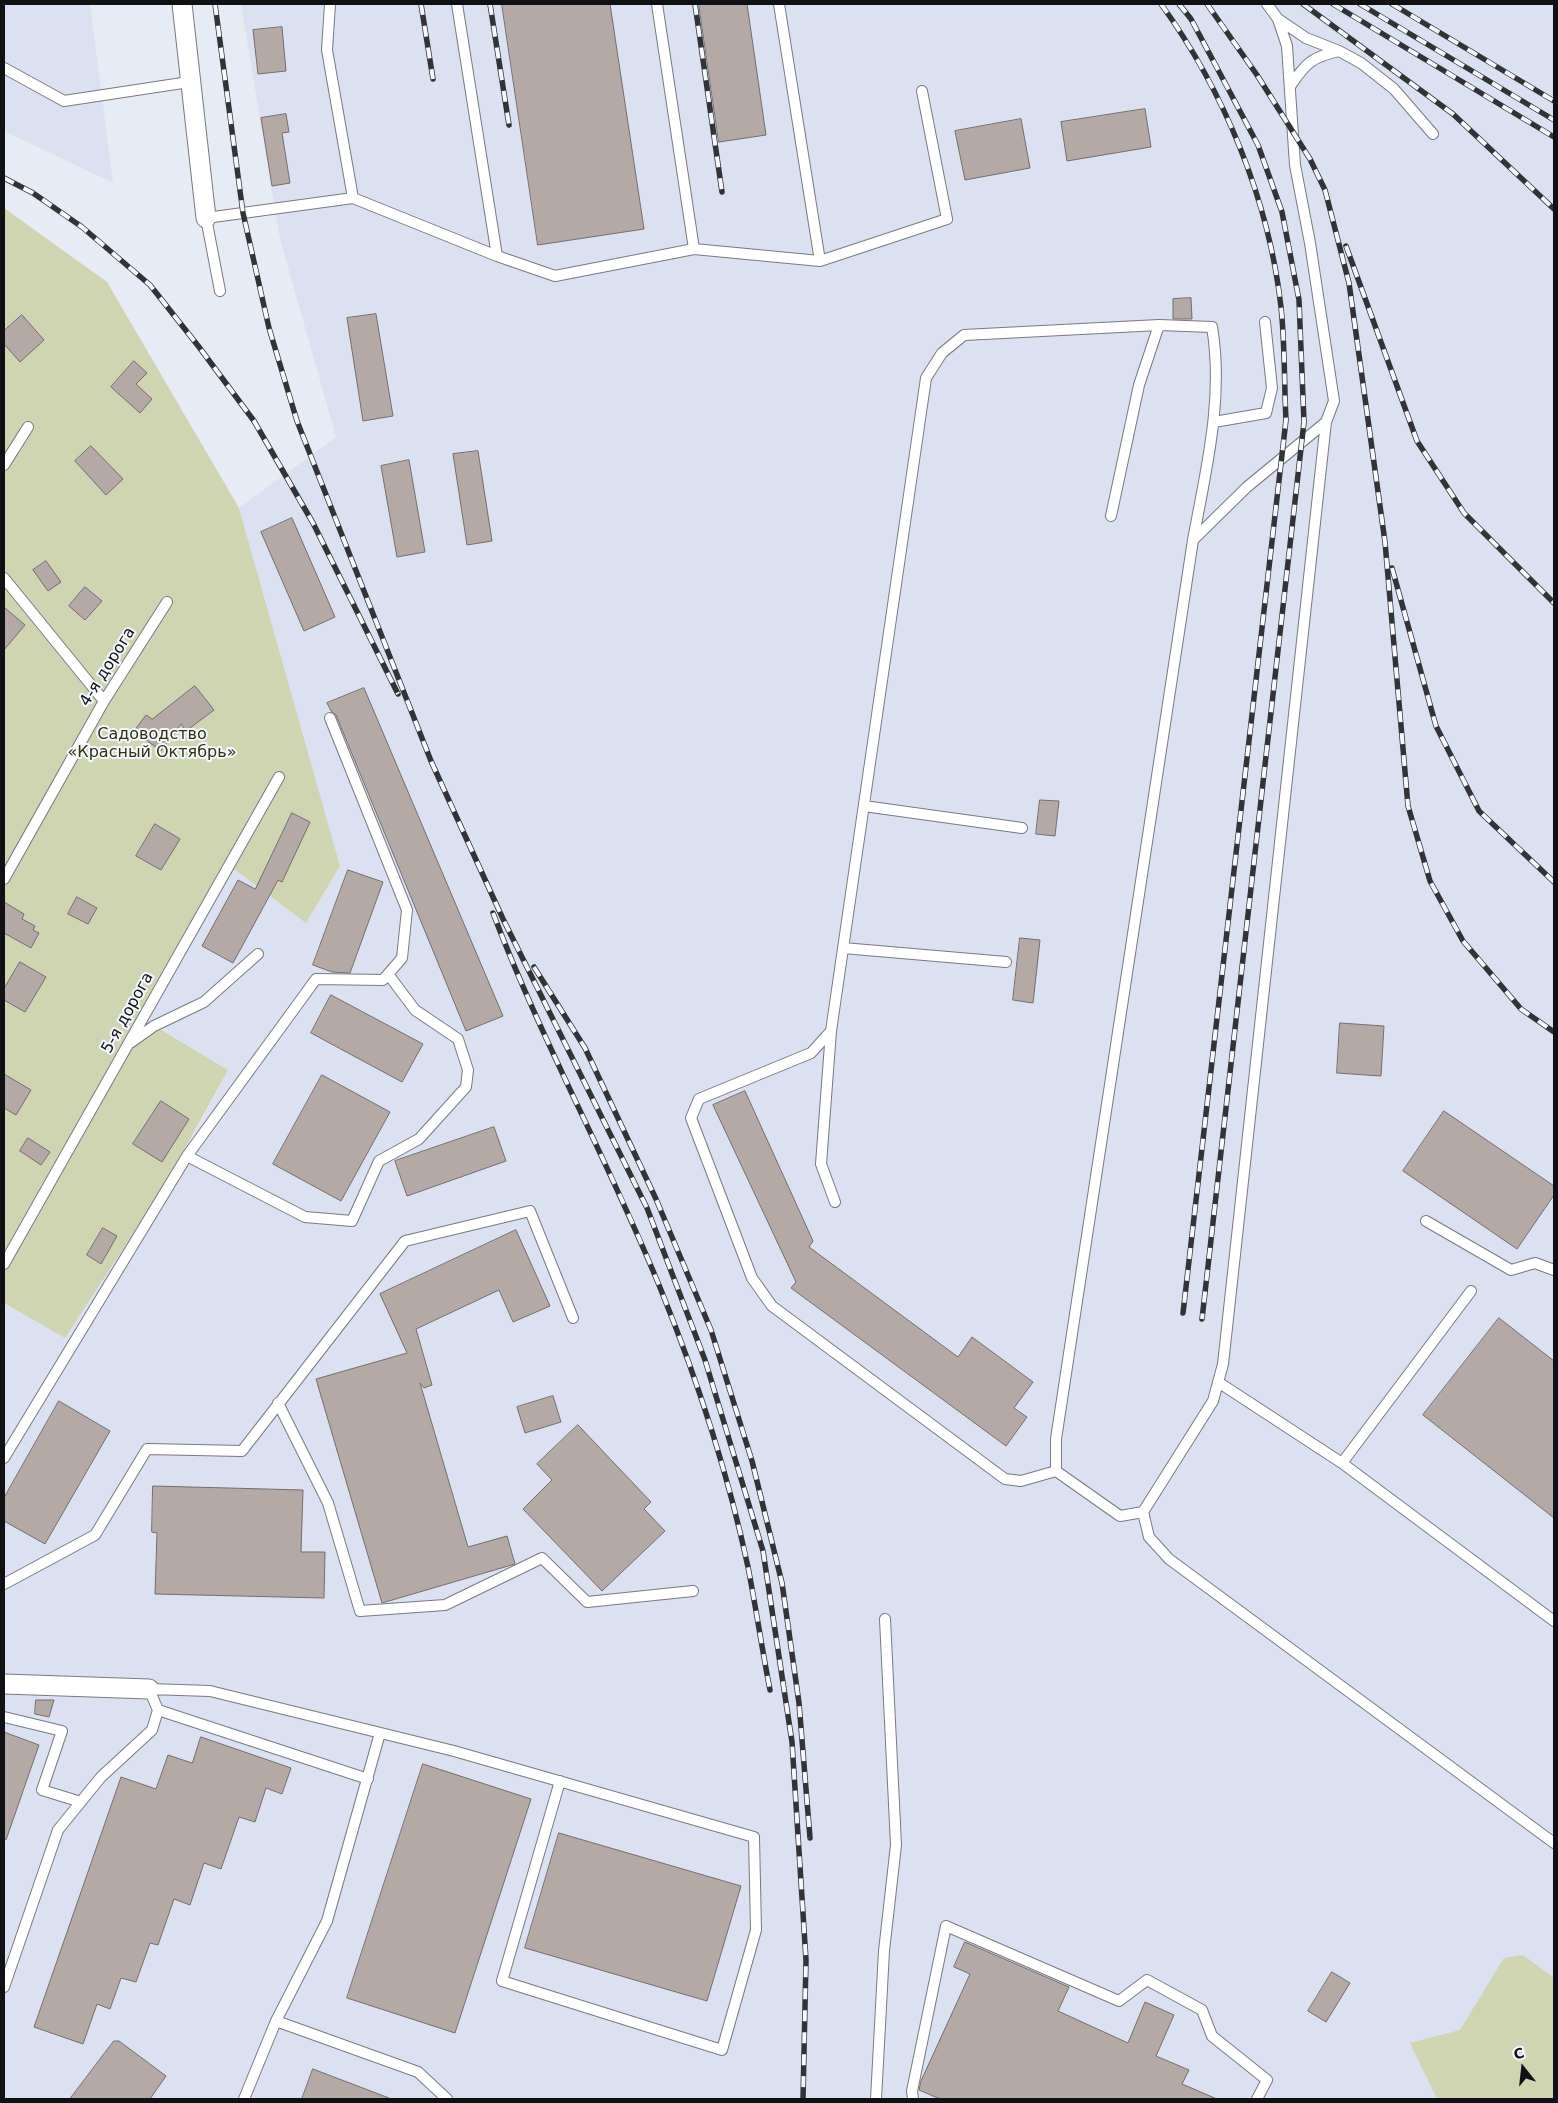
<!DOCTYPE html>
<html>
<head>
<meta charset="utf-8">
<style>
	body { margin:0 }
	#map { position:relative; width:1558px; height:2103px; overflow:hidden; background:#e7ebf3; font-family:"DejaVu Sans",sans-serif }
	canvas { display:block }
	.frame { position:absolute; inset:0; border:5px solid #101114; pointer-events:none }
	.north { position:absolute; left:1498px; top:2043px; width:50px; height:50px; -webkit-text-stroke:4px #f5f8ff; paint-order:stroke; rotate:344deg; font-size:14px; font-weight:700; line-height:20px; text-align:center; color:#101114 }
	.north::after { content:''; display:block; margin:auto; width:18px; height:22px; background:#101114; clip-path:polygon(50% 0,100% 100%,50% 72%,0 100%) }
</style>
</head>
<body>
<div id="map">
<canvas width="1558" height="2103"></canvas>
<div class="frame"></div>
<div class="north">С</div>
</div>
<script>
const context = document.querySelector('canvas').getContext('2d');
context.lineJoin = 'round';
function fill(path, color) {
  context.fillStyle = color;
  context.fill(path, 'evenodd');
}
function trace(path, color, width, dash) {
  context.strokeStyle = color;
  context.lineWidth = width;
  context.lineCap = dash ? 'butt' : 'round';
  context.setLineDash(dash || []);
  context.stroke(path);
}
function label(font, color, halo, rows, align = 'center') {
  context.font = font + ' "DejaVu Sans",sans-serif';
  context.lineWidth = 4;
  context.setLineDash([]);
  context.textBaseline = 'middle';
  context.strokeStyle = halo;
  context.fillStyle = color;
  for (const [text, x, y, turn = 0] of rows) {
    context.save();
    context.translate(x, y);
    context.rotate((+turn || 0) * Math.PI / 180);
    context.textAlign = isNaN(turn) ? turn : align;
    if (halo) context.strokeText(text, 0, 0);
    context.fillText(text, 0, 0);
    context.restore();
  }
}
fill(new Path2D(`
	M4,4h86l23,179 -109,-52z
	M241,4h1313v2095h-1550v-796l61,35 101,-155 38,-67 24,-46 -82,-49 88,-152 72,53 34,-56 -101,-358 97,-71 -56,-198z`), '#dbe1f1');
fill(new Path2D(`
	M4,208l103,74 132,226 101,358 -34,57 -72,-54 -88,152 82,49 -62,113 -101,155 -61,-35z
	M1523,1955l31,23v121h-117l-27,-56 50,-13 44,-72z`), '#cfd4b3');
const building = new Path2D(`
	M502,4h108l34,225 -106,16z
	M699,4h48l19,131 -47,7z
	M282,27l4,44 -28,3 -5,-44z
	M1145,109l6,38 -84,14 -6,-39z
	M286,114l3,18 -7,1 8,50 -18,3 -11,-68z
	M1021,119l9,49 -65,12 -10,-49z
	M1191,298l1,21h-19v-20z
	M376,314l17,102 -30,5 -16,-103z
	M22,315l22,25 -24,22 -16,-18v-13z
	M134,361l13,12 -11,11 16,15 -12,14 -29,-26z
	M91,446l32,33 -17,16 -31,-34z
	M478,451l14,90 -25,4 -14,-91z
	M409,460l16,92 -28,5 -16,-91z
	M292,518l43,99 -31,14 -43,-99z
	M46,561l15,21 -13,9 -15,-21z
	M85,587l17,14 -17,19 -16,-14z
	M4,607l21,18 -21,25z
	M195,686l19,24 -28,21 -5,-7 -20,27 -27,-20 12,-16 6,4z
	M364,688l139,328 -37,15 -130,-316 -5,-4 -4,-8z
	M1040,800l19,1 -4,35 -19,-2z
	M292,813l18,9 -28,60 -4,-2 -45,83 -31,-17 36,-66 17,9z
	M155,824l25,15 -19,31 -25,-14z
	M348,870l35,12 -33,91 -18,-1 -19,-7z
	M77,897l20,11 -9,16 -20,-10z
	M4,902l20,12 -2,5 13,7 -2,4 6,3 -8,15 -27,-15z
	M1020,938l20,2 -7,63 -20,-3z
	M20,962l26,15 -21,35 -21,-12v-11z
	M331,995l92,49 -21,38 -91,-49z
	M1340,1023l44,3 -3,50 -44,-3z
	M4,1074l27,16 -15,25 -12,-7z
	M322,1075l68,37 -49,89 -68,-37z
	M745,1091l68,150 -4,6 149,110 14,-20 61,45 -19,26 13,9 -21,29 -215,-158 5,-6 -83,-177z
	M161,1101l28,18 -27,43 -29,-18z
	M1444,1111l110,75v9l-37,54 -114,-78z
	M494,1127l12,34 -99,35 -12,-35z
	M28,1138l22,14 -9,13 -21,-14z
	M103,1228l14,8 -16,28 -14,-9z
	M516,1230l34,76 -37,16 -14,-32 -83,39 16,56 -8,3 -4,-5 48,164 39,-11 8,28 -133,39 -66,-224 91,-26 -27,-59z
	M1499,1318l55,43v157l-131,-103z
	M553,1396l8,26 -36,11 -8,-26z
	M59,1401l51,30 -65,113 -41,-23v-23z
	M578,1425l73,77 -7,7 21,22 -63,60 -79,-82 29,-29 -15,-16z
	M153,1486l150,4 -2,62h24l-1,46 -169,-4 2,-61 -5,-1z
	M36,1700h18l-5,17 -14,-3z
	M4,1732l35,13 -33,95 -2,-1z
	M201,1737l90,31 -9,26 -16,-6 -11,34 -16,-5 -18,52 -17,-6 -14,42 -16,-6 -16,46 -8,-2 -14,39 -15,-4 -11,31 -13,-5 -14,40 -49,-17 87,-250 35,12 12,-34 24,8z
	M423,1764l108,35 -76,234 -108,-35z
	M559,1833l182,53 -34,115 -182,-53z
	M965,1942l104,45 -11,24 70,32 17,-41 29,13 -18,41 33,14 -7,14 35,15h-277l-21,-9 2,-9 49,-107 -16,-7z
	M1332,1972l18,11 -24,39 -18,-11z
	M114,2041h5l47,35 -16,23h-80z
	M313,2069l76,29v1h-87z`);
fill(building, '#b3a9a6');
trace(building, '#776d6b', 1);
const lane = new Path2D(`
	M330,4l-3,46 26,148
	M457,4l40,252
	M657,4l37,245
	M779,4l41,257
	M1278,19l28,19 33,13 22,12 33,26 39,45
	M4,68l60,33 125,-19
	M1291,85c15,-22 21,-28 48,-34
	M220,291l-14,-73 147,-20 144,58 58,20 139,-27 126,12 127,-42 -25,-128
	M1214,422l52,-9 6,-25 -7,-66
	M4,465l24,-38
	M1111,516l28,-131 20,-60
	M1193,540l54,-53 79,-65 8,-21 -24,-158 -15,-78 -8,-119 -9,-27 -11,-15
	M4,578l100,123
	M864,806l158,22
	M4,879l100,-178 63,-99
	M843,948l163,14
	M831,1031l-10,133 14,38
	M130,1043l24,-17 50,-24 54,-48
	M187,1156l118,61 47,4 27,-60 40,-22 47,-52 2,-17 -10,-31 -43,-29 -27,-36
	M1426,1221l85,49 24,-7 19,7
	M4,1264l275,-487
	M1218,1382l124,81 212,158
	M278,1403l50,100 32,108 85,-6 97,-47 45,44 106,-11
	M4,1458l183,-302 129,-177 67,1 19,-22 5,-48 -77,-192
	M1342,1463l129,-172
	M1056,1471l-35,10 -16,-2 -233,-173 -20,-28 -61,-160 8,-19 112,-46 20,-22 95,-653 16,-25 22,-18 195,-10 53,2c12,71 -6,143 -19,213l-137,899v32l64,45 23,-4 70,-111 10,-37 103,-942
	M1143,1512l6,25 20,22 385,284
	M4,1584l91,-49 52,-86 95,2 163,-210 125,-30 43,107
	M4,1717l58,14 -20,59 39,12
	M368,1779l-210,-69 -9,-21 61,2 244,60 300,86 2,93 -34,120 -220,-69 58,-200
	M4,1987l54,-157 43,-53 51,-47 6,-20
	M276,2021l142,51 29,27
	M244,2099l32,-78 51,-100 53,-188
	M876,2099l8,-148 12,-106 -11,-226
	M913,2099l-1,-8 34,-165 173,75 28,-21 55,30 10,26 55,44 -10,19`);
const street = new Path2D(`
	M182,4l24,214
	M4,1684l145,5`);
trace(lane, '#777a81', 12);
trace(street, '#777a81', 21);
trace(lane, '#fff', 10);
trace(street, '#fff', 19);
const rail = new Path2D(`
	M215,4l28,209 26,115 28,93 134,340 72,158 144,289 58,152 58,191 29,191 14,218 -3,139
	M421,4l12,75
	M490,4l19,121
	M695,4l27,188
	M1161,4c63,87 108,196 120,303 4,37 3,75 5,113l-103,893
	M1179,4l12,15 67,126 24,67 17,88 5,122 -102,897
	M1207,4l50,71 53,84 15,31 24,93 36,259 23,264 22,75 33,60 58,68 33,23
	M1303,4l150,110 101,95
	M1333,4l221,133
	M1360,4l194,116
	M1392,4l162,97
	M4,178l29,15 49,34 68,58 49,62 55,74 59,102 85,171
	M1346,246l71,195 47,72 90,90
	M1392,568l44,158 43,85 75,71
	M493,913c49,129 116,249 168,377 36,89 67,183 87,277 8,41 14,82 22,123
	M534,967l51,81 71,151 55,131 41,131 30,122 17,120 11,135`);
trace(rail, '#323337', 5.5);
trace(rail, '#f5f8ff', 4, [11]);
label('16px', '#101114', '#f5f8ff', [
	["4-я дорога",108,667,-58],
	["5-я дорога",128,1013,-61]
]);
label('16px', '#2f320d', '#f5f8ff', [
	["Садоводство",152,735],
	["«Красный Октябрь»",152,753]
]);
</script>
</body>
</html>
